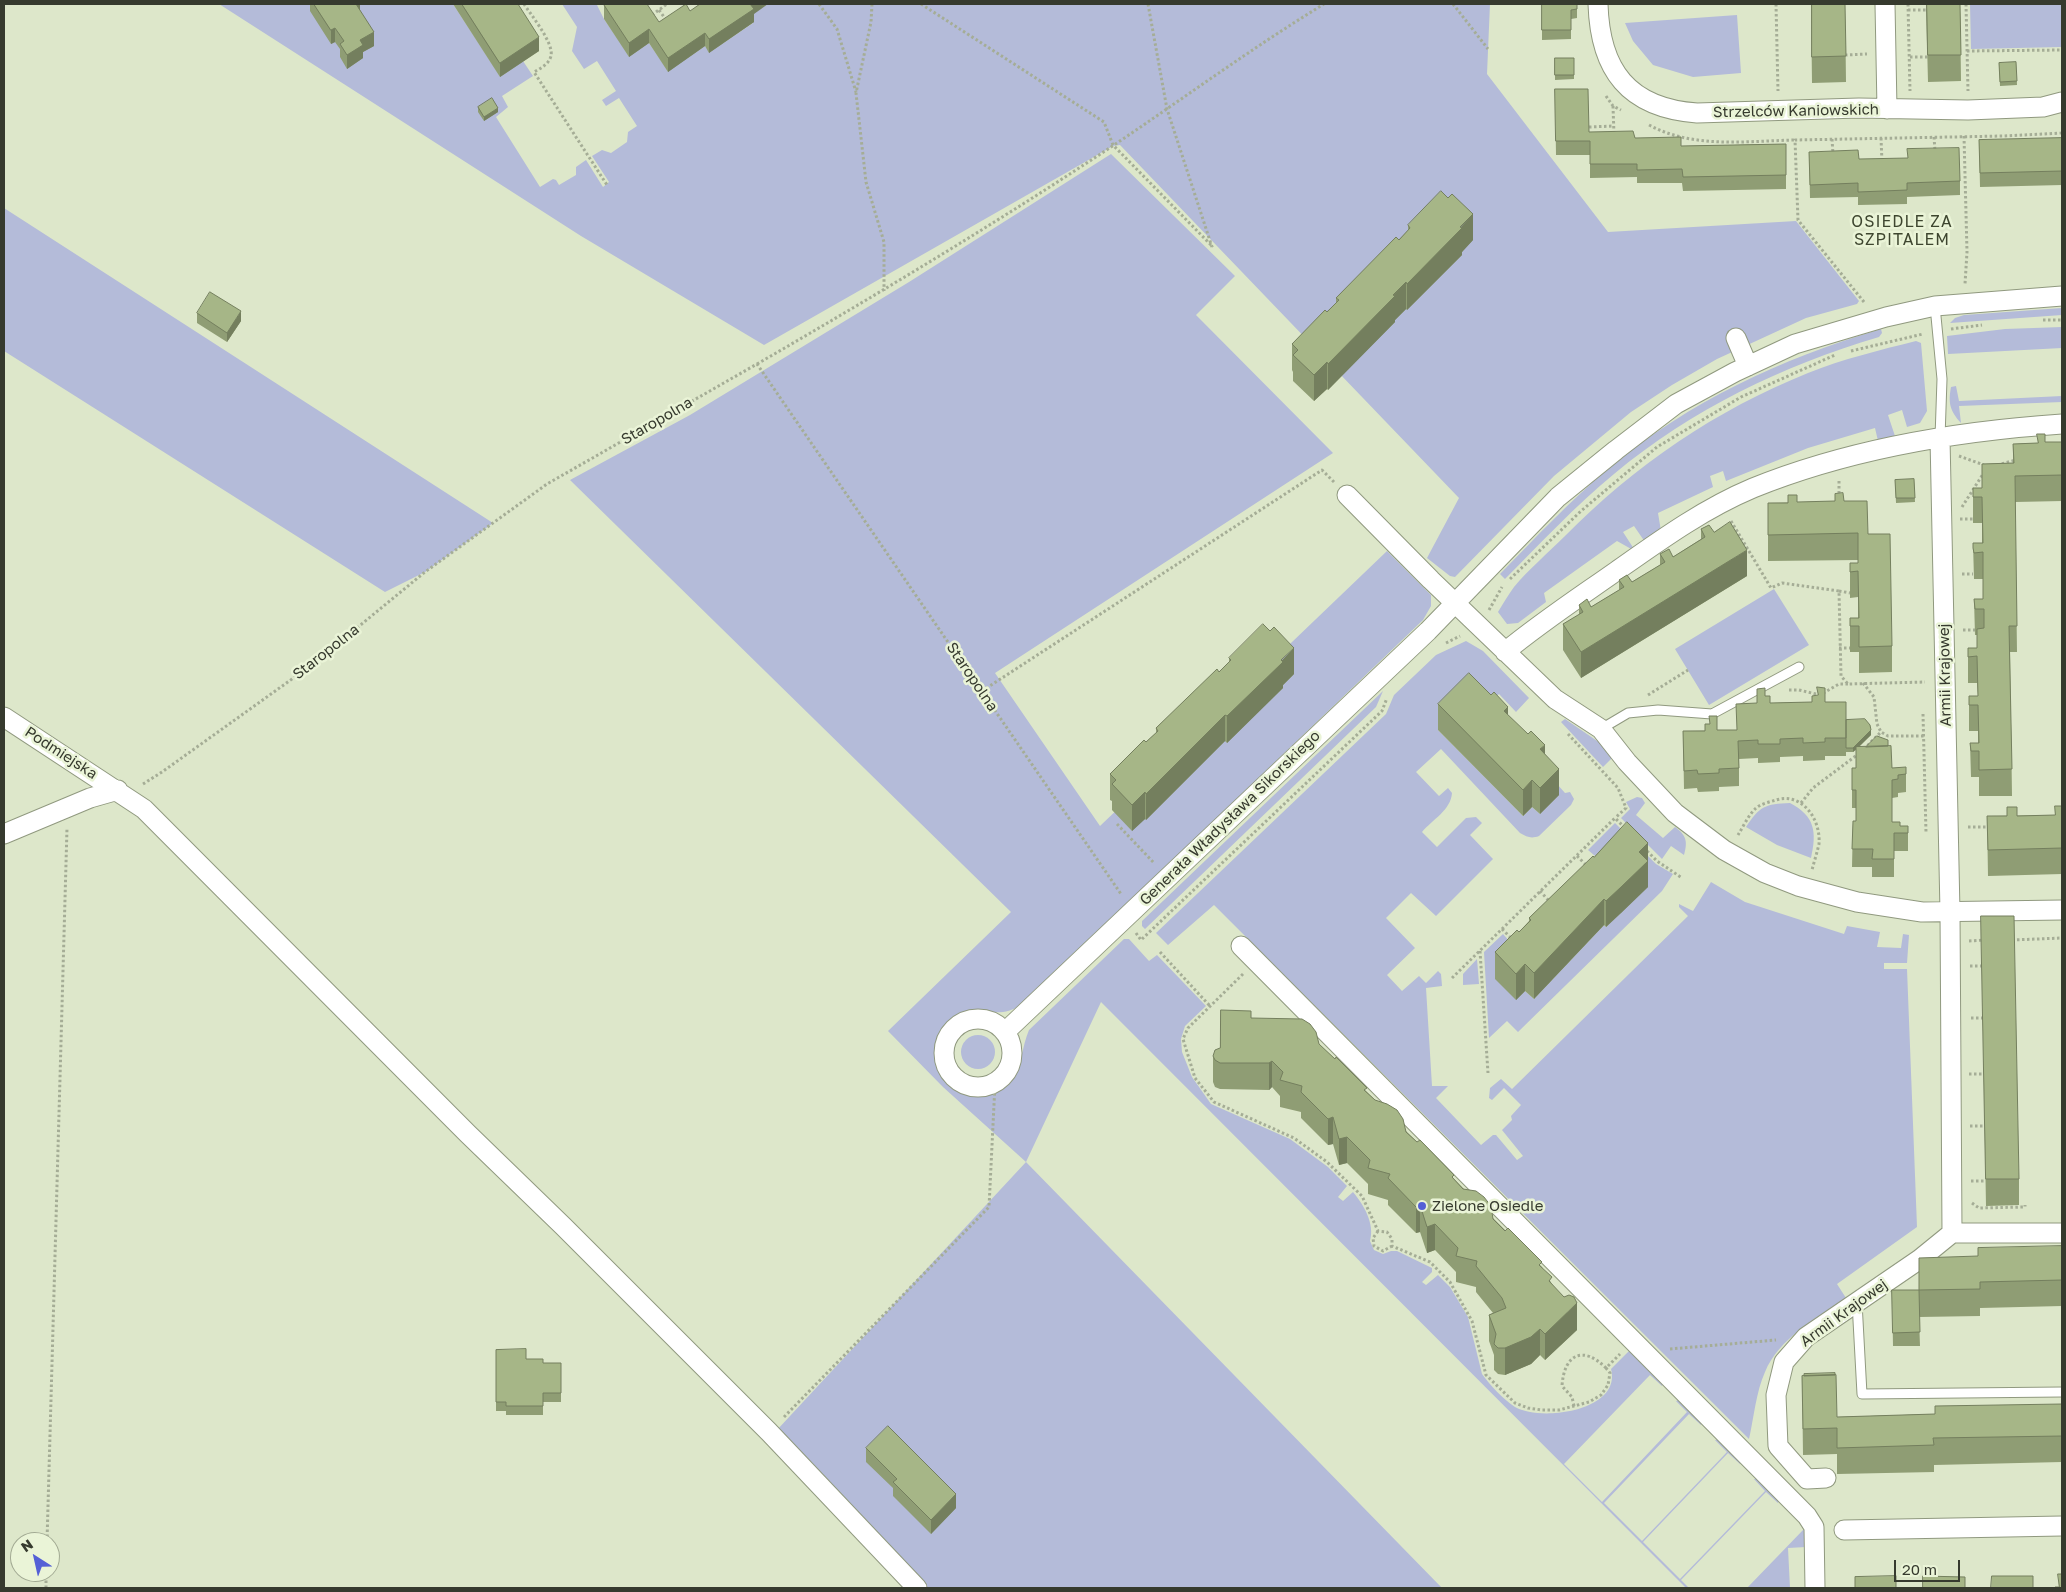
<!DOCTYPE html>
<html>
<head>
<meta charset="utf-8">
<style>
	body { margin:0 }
	#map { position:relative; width:2066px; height:1592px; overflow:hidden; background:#dde7ca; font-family:"Golos Text",sans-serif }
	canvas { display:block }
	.frame { position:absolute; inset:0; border:5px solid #363a2e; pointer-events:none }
	.north { position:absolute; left:10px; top:1532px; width:50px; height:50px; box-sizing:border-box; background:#eaf4d7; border:1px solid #a2aa93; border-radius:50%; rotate:325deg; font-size:14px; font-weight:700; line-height:20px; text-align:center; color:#363a2e }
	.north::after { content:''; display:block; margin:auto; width:18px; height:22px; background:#5460d6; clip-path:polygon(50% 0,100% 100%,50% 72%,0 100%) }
	.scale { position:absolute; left:1894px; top:1560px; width:66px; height:22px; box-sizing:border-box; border:2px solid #363a2e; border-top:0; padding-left:6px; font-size:15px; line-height:18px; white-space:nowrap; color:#363a2e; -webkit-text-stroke:4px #eaf4d7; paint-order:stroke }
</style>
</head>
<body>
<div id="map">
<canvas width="2066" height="1592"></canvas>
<div class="frame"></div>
<div class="north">N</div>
<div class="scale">20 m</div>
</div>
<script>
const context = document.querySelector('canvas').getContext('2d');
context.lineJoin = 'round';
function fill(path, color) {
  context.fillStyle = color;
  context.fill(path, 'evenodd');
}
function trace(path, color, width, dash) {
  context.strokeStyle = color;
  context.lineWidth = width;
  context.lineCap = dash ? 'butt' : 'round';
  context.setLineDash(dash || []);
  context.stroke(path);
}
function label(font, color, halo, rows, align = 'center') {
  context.font = font + ' "Golos Text",sans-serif';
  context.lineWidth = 5;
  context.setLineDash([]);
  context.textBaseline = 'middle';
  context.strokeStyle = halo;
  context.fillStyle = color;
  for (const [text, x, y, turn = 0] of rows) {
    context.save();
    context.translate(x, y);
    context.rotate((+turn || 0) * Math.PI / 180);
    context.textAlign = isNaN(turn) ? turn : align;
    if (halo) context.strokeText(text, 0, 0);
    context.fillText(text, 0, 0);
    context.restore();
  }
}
fill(new Path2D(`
	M219,4h234l47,72 23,-15 10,15 -31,20 6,11 -12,10 44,70 13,-8 3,1 3,5 17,-10v-8l10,-7 17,27 6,-5 -17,-26 10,-6 9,3 16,-11 1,-10 9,-6 -18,-28 -13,8 -4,-6 14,-9 -19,-30 -13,8 -12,-18 5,-24 -15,-23h37l-2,1 7,14 25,37 20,-13 19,28 37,-25 5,6 43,-29 -4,-7 19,-12h722l-3,70 121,158 188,-11 63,80 -2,3 -51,14 -89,41 -45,26 -41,27 -77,64 -99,101 -5,-1 -23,-18 32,-60 -339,-353 -7,1 -349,199 -183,-109z
	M1970,4h92v43l-91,2z
	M1737,15l4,58 -48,4 -40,-12 -20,-24 -8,-18z
	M1111,154l124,122 -39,39 137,138 -338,220 105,153 287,-275 44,44v11l-8,14 -399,383c-6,4 -13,8 -21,9 -19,2 -33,-7 -51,6 -7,5 -13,14 -15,22 -14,45 46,76 74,40 11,-14 11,-34 18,-50l95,-91h5l20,22 8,-6 49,51 -21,20 -4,13 1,13 10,25 19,27 79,35 38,28 19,19 -9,11 5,4 10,-9c11,13 22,32 17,49l4,9 9,4 8,-3h6l35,17v4l-10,10 4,3 12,-10 12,12 18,30 14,57c8,11 21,25 33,33 26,15 107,4 96,-38l19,-19 33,33 -1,3 -12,-11 -86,89 38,38 85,-90 -11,-11 3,-1 23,22 -1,3 -12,-11 -85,89 38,38 85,-89 -12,-12 5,-1 20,21v4l-12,-11 -85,89 37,37 85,-88 -11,-12 4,-1 21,21 -1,4 -12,-11 -85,88 8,8h-3l-585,-586 -75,160 416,426h-514l-151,-158 249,-268 -83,-75 -55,-56 123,-119 -441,-432 120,-65 219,-133z
	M4,208l489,315 -68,49 -40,20 -381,-241z
	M2062,308v7l-112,8 5,-5 9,-3z
	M2062,327v21l-114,6 -1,-18 58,-7z
	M1881,329l1,4 -3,4c-97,29 -187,72 -265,137 -39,32 -74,70 -109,105l-5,-5c35,-36 70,-73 109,-106 83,-68 169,-108 272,-139z
	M1916,341l5,2 6,68 -7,12 -13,4 -5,-17 -14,5 7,21 -17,5 -3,-13 -67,20 -82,33 -3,-10 -13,5 3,11 -55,26 3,18 -16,11 -11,-16 -11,6 11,17 -1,1 -16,-9 -73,52 2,9 -28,21 -11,1 -9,-12c5,-8 10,-17 16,-25 15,-18 34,-34 51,-51 70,-71 151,-126 243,-163 35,-14 72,-23 108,-32z
	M1956,386l3,15 103,-5v6l-103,4 2,17c-11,-12 -13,-20 -10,-36z
	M1774,589l35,56 -100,60 -34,-56z
	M1466,641l17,10 46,47 -13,14 -17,-18 -13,12 -48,24 85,86 9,-9 8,7 9,-39 16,18 5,-1 4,7 -3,6 -32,31c-8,3 -12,1 -19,-3l-79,-84 -25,23 23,24 9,-8 4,5c-1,17 -20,27 -30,39l15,15 29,-29 10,-1 6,6 -12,12 23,24 -57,57 -25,-23 -25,25 29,30 -28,27 15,16 17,-15 7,7 12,-12 3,3 1,12 -16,2 6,98h16l-12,12 45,47 12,-10h3l21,25 6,-4 -21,-26 10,-10 -1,-4 10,-11 -17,-17 -12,12 -3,-2 1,-10 11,-9 11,10 176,-173 -9,-9v-3l14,7 18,-29 34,20 99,32 3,-8 33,6 -3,15 24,1 2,-14 6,1 -2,28h-23v6h23l10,258 -80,57 9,14c-29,20 -67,40 -81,74 -9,20 -11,45 -16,67l-535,-534 -46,40 -12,-12 230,-219 8,-19 42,-40z
	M1383,691l-7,16 -231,222 -3,-3v-5z
	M1565,719l41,28 8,9 -11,11 -42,-45z
	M1637,797l5,1 3,5 -9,12 27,23 12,-11c11,8 13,14 9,28l-13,-9 -9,13 -41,-41 9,-9 -4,-7z
	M1790,803c25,13 27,29 21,55l-34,-13 -31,-18c14,-21 19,-23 44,-24z
	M1615,823l41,41 17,10 -11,17 -144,141 -11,-11 -18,17 -5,-86 19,-18 8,9 14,48 9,8 70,-74 2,2 41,-40 -39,-20 -20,-17z
	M1477,959l2,25 -16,1v-11z
	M961 1052a17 17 0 1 1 34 0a17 17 0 1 1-34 0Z
	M1804,1529l2,18 -18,1 2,40h-43z`), '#b4bbd9');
const lane = new Path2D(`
	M1935,306l7,73 -2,59
	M1601,729l27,-16 30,-3 54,4 87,-47
	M1857,1302l5,92 200,-2`);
const street = new Path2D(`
	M1598,4c2,66 30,104 99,109l162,-5 109,2 75,-3 19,-5
	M1885,4l2,105
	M1736,338l12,28
	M1940,438l10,474 2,321
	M1347,495l84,85 124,119 46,30 26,33 48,51 49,37 41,23 33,13 59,16 65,10 140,-2
	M1505,652c35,-29 73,-54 110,-80 44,-31 88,-63 138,-84 99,-40 204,-57 309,-64
	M4,717l140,92 324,325 95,92 206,206 148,156
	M4,834l86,-36 28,-8
	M1241,946l566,570 7,11 1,61
	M944 1053a34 34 0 1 1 68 0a34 34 0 1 1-68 0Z
	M1005,1032l423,-401 130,-134 58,-47 60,-46 59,-32 60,-28 91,-27 49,-11 127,-10
	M1826,1478l-19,1 -29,-33 -2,-51 8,-33 22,-25 114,-78 32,-26h110
	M1844,1530l218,-4`);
trace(lane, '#90997f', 11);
trace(street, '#90997f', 21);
trace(new Path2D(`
	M524,4c7,11 30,39 27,52 -2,8 -10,12 -17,16l73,113
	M819,4l18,25 19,63
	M872,4l-1,18 -15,71 10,89 18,60v49
	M921,4l183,118 9,23 100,102
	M1148,4l19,105 45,138
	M1453,4l35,45
	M1776,4l2,87
	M1908,4l2,87
	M1966,4l2,87
	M659,10l8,11
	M1908,10h19
	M652,15l15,-11
	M1967,51l95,-1
	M1845,55l22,-1
	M1910,57h18
	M1606,96l7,10 8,4
	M1613,106l1,29
	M1649,125c45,24 97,16 146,15
	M1589,127l25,-1
	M1964,136l3,116 -2,32
	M1934,137l1,14
	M1881,138l1,24
	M1832,139l1,15
	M1864,302l-66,-82 -3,-80 208,-4 59,-3
	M2043,320h19
	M1951,329l31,-4
	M1851,351l72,-17
	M757,364c121,-70 241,-142 357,-219 70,-47 138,-97 210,-141
	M1959,456l25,9
	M1997,465l19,-5
	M1839,481v16
	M1962,507l21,-33
	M1960,519h13
	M1731,521l40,67 11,-5 57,8 2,85 7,8 77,-2
	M1962,574h11
	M1510,579l71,-68 76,-64 84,-50 94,-42
	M1839,591l11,2
	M1489,610l13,-23
	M1963,630h12
	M1446,643l14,-7
	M1839,648h11
	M1863,683l11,14 3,27 4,8 7,4h36
	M1789,690h10l21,5 19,-11h9
	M982,691l340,-221 12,12
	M1648,695l40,-25
	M1923,714l3,119
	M1568,734l50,54 8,20 -11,10
	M1864,749l17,-17
	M143,784l19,-12 151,-108 112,-92 122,-88 210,-120 364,530
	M1801,803l12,-15 44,-33
	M1117,824l37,39
	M1968,827h22
	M1738,835c5,-8 10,-19 17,-26 5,-5 14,-7 21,-9 26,-8 45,19 43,44 -2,9 -5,18 -7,26
	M1647,851l10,10 25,17
	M1577,856l10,10
	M1540,891l10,11
	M1502,929l10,10
	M1136,933l5,7 241,-229 5,-13
	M2012,940l50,-2
	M1969,941l16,-1
	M1480,951l8,122
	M1160,952l50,54
	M1970,966h12
	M1243,974l-55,54 -5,11 12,39 19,24 80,36 33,24 35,34 16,35 9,1 5,7v7l38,16 20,20 22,39 14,54 29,28 13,5 14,2h17l30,-8 12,-7 7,-10 2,-12 -4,-5 14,-14
	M1452,978l163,-160 10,10
	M1971,1018h12
	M1969,1074h15
	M1970,1126h15
	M1971,1181h14
	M1972,1203l7,5 46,-1v-2
	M1378,1231l-5,7 1,8 9,5 9,-5
	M1670,1349l106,-9
	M1574,1406l-2,-9 -10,-11c2,-32 21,-41 44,-18
	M784,1417l205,-210 6,-123
	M47,1542l20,-714
	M46,1588v-16`), '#a5ad96', 3, [2.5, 2.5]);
trace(lane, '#fff', 9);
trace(street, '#fff', 19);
fill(new Path2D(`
	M310,4h50v6l14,36 -11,6v6l-16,11 -7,-12v-8l-5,-7 -4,2 -21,-33z
	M453,4h65l21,47 -39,26z
	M1542,4h35v14l-6,1v20l-29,1z
	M1811,4h34l1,78 -34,1z
	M1926,4h34l1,77 -33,1z
	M604,5l55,17 31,-11 64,3v8l-45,31 -4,-7 -37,26 -19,-29 -20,14 -25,-38z
	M1555,58h19v21l-19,1z
	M2016,62l1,23 -17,1 -1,-23z
	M1555,89l34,43 46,6 46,8 105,-2v45l-103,2 -1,-8h-45v-6l-47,1v-23h-34z
	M478,107l20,5 -14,9 -6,-9z
	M2062,138v47l-82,2 -1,-47z
	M1809,152l50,7 101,22v14l-53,2v7l-49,1v-8l-48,1z
	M1408,225l65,15 -11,12v3l-55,55 -1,-1 -11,11v2l-67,68 -1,-1 -13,12 -21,-20v-9l-1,-2v-26l44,-41v-5l72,-67z
	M197,313l44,8 -14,21 -30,-19z
	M2062,442v59l-47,1 2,150h-7l2,144h-33v-19h-8l-1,-34h8v-12h-9v-35h9l-1,-13h-9v-35h9v-13h-2l-1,-36h9v-20h-9l-1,-36h9v-20h-9v-35h9v-24l31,-1v-19z
	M1914,479l1,23 -19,1 -1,-23z
	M1844,501l24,33 24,112v26l-33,1v-21h-9v-34h8v-21l-8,1v-35h8v-3l-90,1v-58z
	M1701,529l13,3 33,44 -166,102 -18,-28v-26l16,-9v-10l12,2 28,-17v-10l13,2 28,-17v-11l13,3 28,-18z
	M1229,658l65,16 -11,11v3l-56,55 -2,-2 -79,79 -1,-1 -13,12 -20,-21v-9l-2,-1v-26l36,-32 10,-9v-5l73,-65z
	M1757,689l13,14 55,-1 21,18 25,15 -12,12 29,-1 4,22 14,6v18l-8,1v4l-6,1v24l8,4h8v25h-14v26h-22v-10h-20l1,-46h3v-13h-4v-40h4v-18l-3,2h-7v4h-21v4l-22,1v-5l-23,1v5l-22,1v-5l-19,1v27l-20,1v4l-21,1 -1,-4 -13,1 -1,-58 54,-1 20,-27z
	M1438,704l70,11 37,39 14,41 -19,19 -8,-7 -9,9 -85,-86z
	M2062,806v68l-74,2 -1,-60 68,-1z
	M1594,857l54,13v17l-27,26 -15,14 -2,-2 -70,74 -9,-8 -9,9 -21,-21v-27l24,-20 10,-11v-3z
	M1981,916l38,263v26l-33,1z
	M1251,1018l68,26 223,223 10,17 25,46 -32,30 -5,-5 -9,9 -26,11 -7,-1 -4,-4v-15l-5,-14v-26l4,-2 -17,-21v-5l-20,-5v-10l-21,-22 -8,3 -7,-21 -4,1 -28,-28v-5l-20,-6v-10l-21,-21 -8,2 -6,-21 -5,1 -27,-27v-6l-21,-5v-11l-8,-9 -3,3 -49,-1 -5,-2 -2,-5v-26z
	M2062,1246v60l-82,2v8l-61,1 1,29h-27l-1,-56h27l59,-34z
	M496,1350l30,9 17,4h18v39h-18v13h-37v-4h-10z
	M1802,1376l35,41 98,-3 127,-10v58l-128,3v7l-97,2v-20l-34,1z
	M866,1448l90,60 -25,26 -38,-38v-8l-27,-26z`), '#8f9d74');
fill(new Path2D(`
	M355,4h5v9z
	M749,4h19l-14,10v8l-45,31v-14z
	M335,28v14l-4,2v-14z
	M649,29v14l-20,14v-14z
	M374,32v14l-11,6v6l-16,11v-14l13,-15z
	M705,33v13l-37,26v-14z
	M539,37v14l-39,26v-14z
	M498,108v4l-14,9v-4z
	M1473,214v26l-11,12v3l-55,55v-26z
	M1406,282v27l-11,11v2l-67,68v-26z
	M241,311v10l-14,21v-9z
	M1327,362v27l-13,12v-26z
	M1747,550v26l-166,102v-26z
	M1294,648v26l-11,11v3l-56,55v-27z
	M1508,707v26l-4,-22z
	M1225,715v26l-79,79v-26z
	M1871,730v5l-18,17v-4z
	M1545,745v26l-5,-22z
	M1559,769v26l-19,19v-26z
	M1532,780v27l-9,9v-26z
	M1145,792v27l-13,12v-26z
	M1648,843v44l-27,26 -15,14v-26l33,-49z
	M1604,899v26l-70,74v-26z
	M1525,964v27l-9,9v-26z
	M1272,1061v26l-3,3v-27z
	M1333,1117v27l-5,1v-26z
	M1347,1137v26l-8,2v-26z
	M1420,1205v27l-4,1v-26z
	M1435,1224v26l-8,3v-26z
	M1577,1303v27l-32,30v-26z
	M1540,1329v26l-9,9 -26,11v-27z
	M956,1494v14l-25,26v-14z`), '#747f5e');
const building = new Path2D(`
	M314,4h42l18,28 -14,8 3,5 -16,10 -7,-11 4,-3 -9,-13 -4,2z
	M462,4h56l21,33 -39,26z
	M606,4h41l12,18 27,-18 4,7 10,-7h50l4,5 -45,30 -4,-6 -37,25 -19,-29 -20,14 -25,-38z
	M1542,4h35v5l-6,1v20h-29z
	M1812,4h33l1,52 -34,1z
	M1927,4h33l1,51h-33z
	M1555,58h19v17h-19z
	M2016,62l1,19 -17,1 -1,-19z
	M1555,89h33l1,43 44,-1 2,7 46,-1v9l105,-2v31l-103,2 -1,-8 -45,1v-6h-47v-23h-34z
	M492,98l6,10 -14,9 -6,-10z
	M2062,138v33l-82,2 -1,-33z
	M1959,148l1,33 -53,2v7l-49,2v-9l-48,2 -1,-33 49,-2 1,9 49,-1 -1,-9z
	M1441,191l7,7 4,-4 21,20 -13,13 2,1 -55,56 -1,-2 -13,13 2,1 -67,68 -1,-2 -13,13 -21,-20 5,-5 -6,-6 33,-34 2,2 12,-12 -3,-2 60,-61 3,3 11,-12 -2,-3z
	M210,292l31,19 -14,22 -30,-20z
	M2037,434h8v8h17v33l-47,1 2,150h-8l3,143 -33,1v-19h-8l-1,-8h9l-1,-38h-9v-9h9l-1,-40 -9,1v-9h9v-19l7,-1v-19h-9l-1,-10h9v-47l-9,1 -1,-5v-5h10l-1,-46h-9v-9h9v-24l32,-1 -1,-19 25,-1z
	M1914,479l1,19h-19l-1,-18z
	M1843,493l1,8h23l1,33h22l2,112 -33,1v-21h-9v-8h9l-1,-47 -8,1v-9h8v-30l-90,2v-32h20v-8h9v7l38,-1v-7z
	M1730,522l17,28 -166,102 -18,-28 20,-12 -4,-7 8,-6 4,8 33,-20 -5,-7 8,-5 5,7 33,-20 -5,-8 9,-5 4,8 32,-20 -4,-8 8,-4 5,7z
	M1263,624l7,7 4,-4 20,21 -13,12 2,2 -56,54 -2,-1 -79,79 -1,-2 -13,13 -20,-21 4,-4 -6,-6 34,-34 2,2 12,-11 -2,-3 61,-59 2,3 12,-12 -2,-2z
	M1469,673l22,22 3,-3 14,15 -4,4 24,23 3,-3 14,14 -5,4 19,20 -19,19 -8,-8 -9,10 -85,-86z
	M1817,687l8,1v14h21v36h-21v4l-22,1v-5l-23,1v5h-22v-4l-20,1 1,27 -20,1v4l-21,1 -1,-4 -13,1 -1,-40h22v-7h5l-1,-8h8v14h20l-1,-26 21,-1v-14l8,-1v8h5v7l42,-1v-6l6,-1z
	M1865,719l5,6 1,5 -18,18h-7v-28z
	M1877,736l11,4v6l-22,1z
	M1891,746l1,22 14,-1v7l-8,1v4l-6,1v42h8v4h8v7h-14v26h-22l1,-10h-21l1,-28h3v-31h-4v-22h4v-21z
	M2055,806h7v42l-74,2 -1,-34h20v-9h10v9l38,-1z
	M1627,822l21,21 -9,9 9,9 -27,26 -15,14 -2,-2 -70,74 -9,-9 -9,10 -21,-22 22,-22 2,2 12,-12 -2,-2 64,-62 1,1z
	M1981,916h33l5,263h-33z
	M1221,1010l30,1v7l51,1 8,5 6,8 3,12 16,15 1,-2 31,31 -3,2 11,10 12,4 10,6 6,9 3,13 11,10 3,-2 34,35 -2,2 11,12 13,2 8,6 7,9 2,13 12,12 3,-3 34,34 -3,3 13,12 -3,4 15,16 5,-2 5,2 3,6 -32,31 -5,-5 -9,8 -26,11h-7l-4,-4 2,-10 -7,-19 17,-7 -4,-10 -26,-32 1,-5 -21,-5 2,-8 -23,-24 -8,3 -7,-22 -4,2 -28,-29 2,-4 -22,-6 2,-8 -23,-23 -8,2 -6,-22 -5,2 -27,-27 1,-6 -22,-6 3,-8 -11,-11 -3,2h-49l-5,-3 -2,-4 2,-6 5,-2z
	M2062,1246v34l-82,2v7l-61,1v-32l59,-2v-8z
	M1892,1290h27l1,42 -27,1z
	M526,1349v10h17v4h18v30h-18v13h-37v-4h-10v-52z
	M1835,1373v2l-31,1v-2z
	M1836,1375l1,42 98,-3v-8l127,-2v32l-129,2 1,7 -97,3v-20l-34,1 -1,-53z
	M888,1426l68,68 -25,26 -38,-38 4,-3 -31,-31z
	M2058,1574h4v14h-7v-1h4z
	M1896,1576v12h-41v-11z
	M1923,1576l42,1v11h-42z
	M1992,1576h41v12h-42z`);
fill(building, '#a6b687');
trace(building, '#747f5e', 1);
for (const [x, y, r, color] of [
	[1422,1206,5,"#5460d6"]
]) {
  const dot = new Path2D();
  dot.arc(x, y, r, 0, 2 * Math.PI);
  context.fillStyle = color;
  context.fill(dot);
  trace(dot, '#eaf4d7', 2);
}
label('15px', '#363a2e', '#eaf4d7', [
	["Strzelców Kaniowskich",1796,111,-1],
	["Staropolna",657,421,-30],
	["Staropolna",326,652,-38],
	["Armii Krajowej",1945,675,-91],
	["Staropolna",972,677,56],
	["Podmiejska",61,753,33],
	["Generała Władysława Sikorskiego",1230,818,-44],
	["Armii Krajowej",1844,1313,-36]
]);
label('15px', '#363a2e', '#eaf4d7', [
	["Zielone Osiedle",1432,1206]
], 'left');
context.letterSpacing = '1px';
label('16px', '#3e462f', '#eaf4d7', [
	["OSIEDLE ZA",1902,222],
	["SZPITALEM",1902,240]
]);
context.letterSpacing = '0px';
</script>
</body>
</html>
